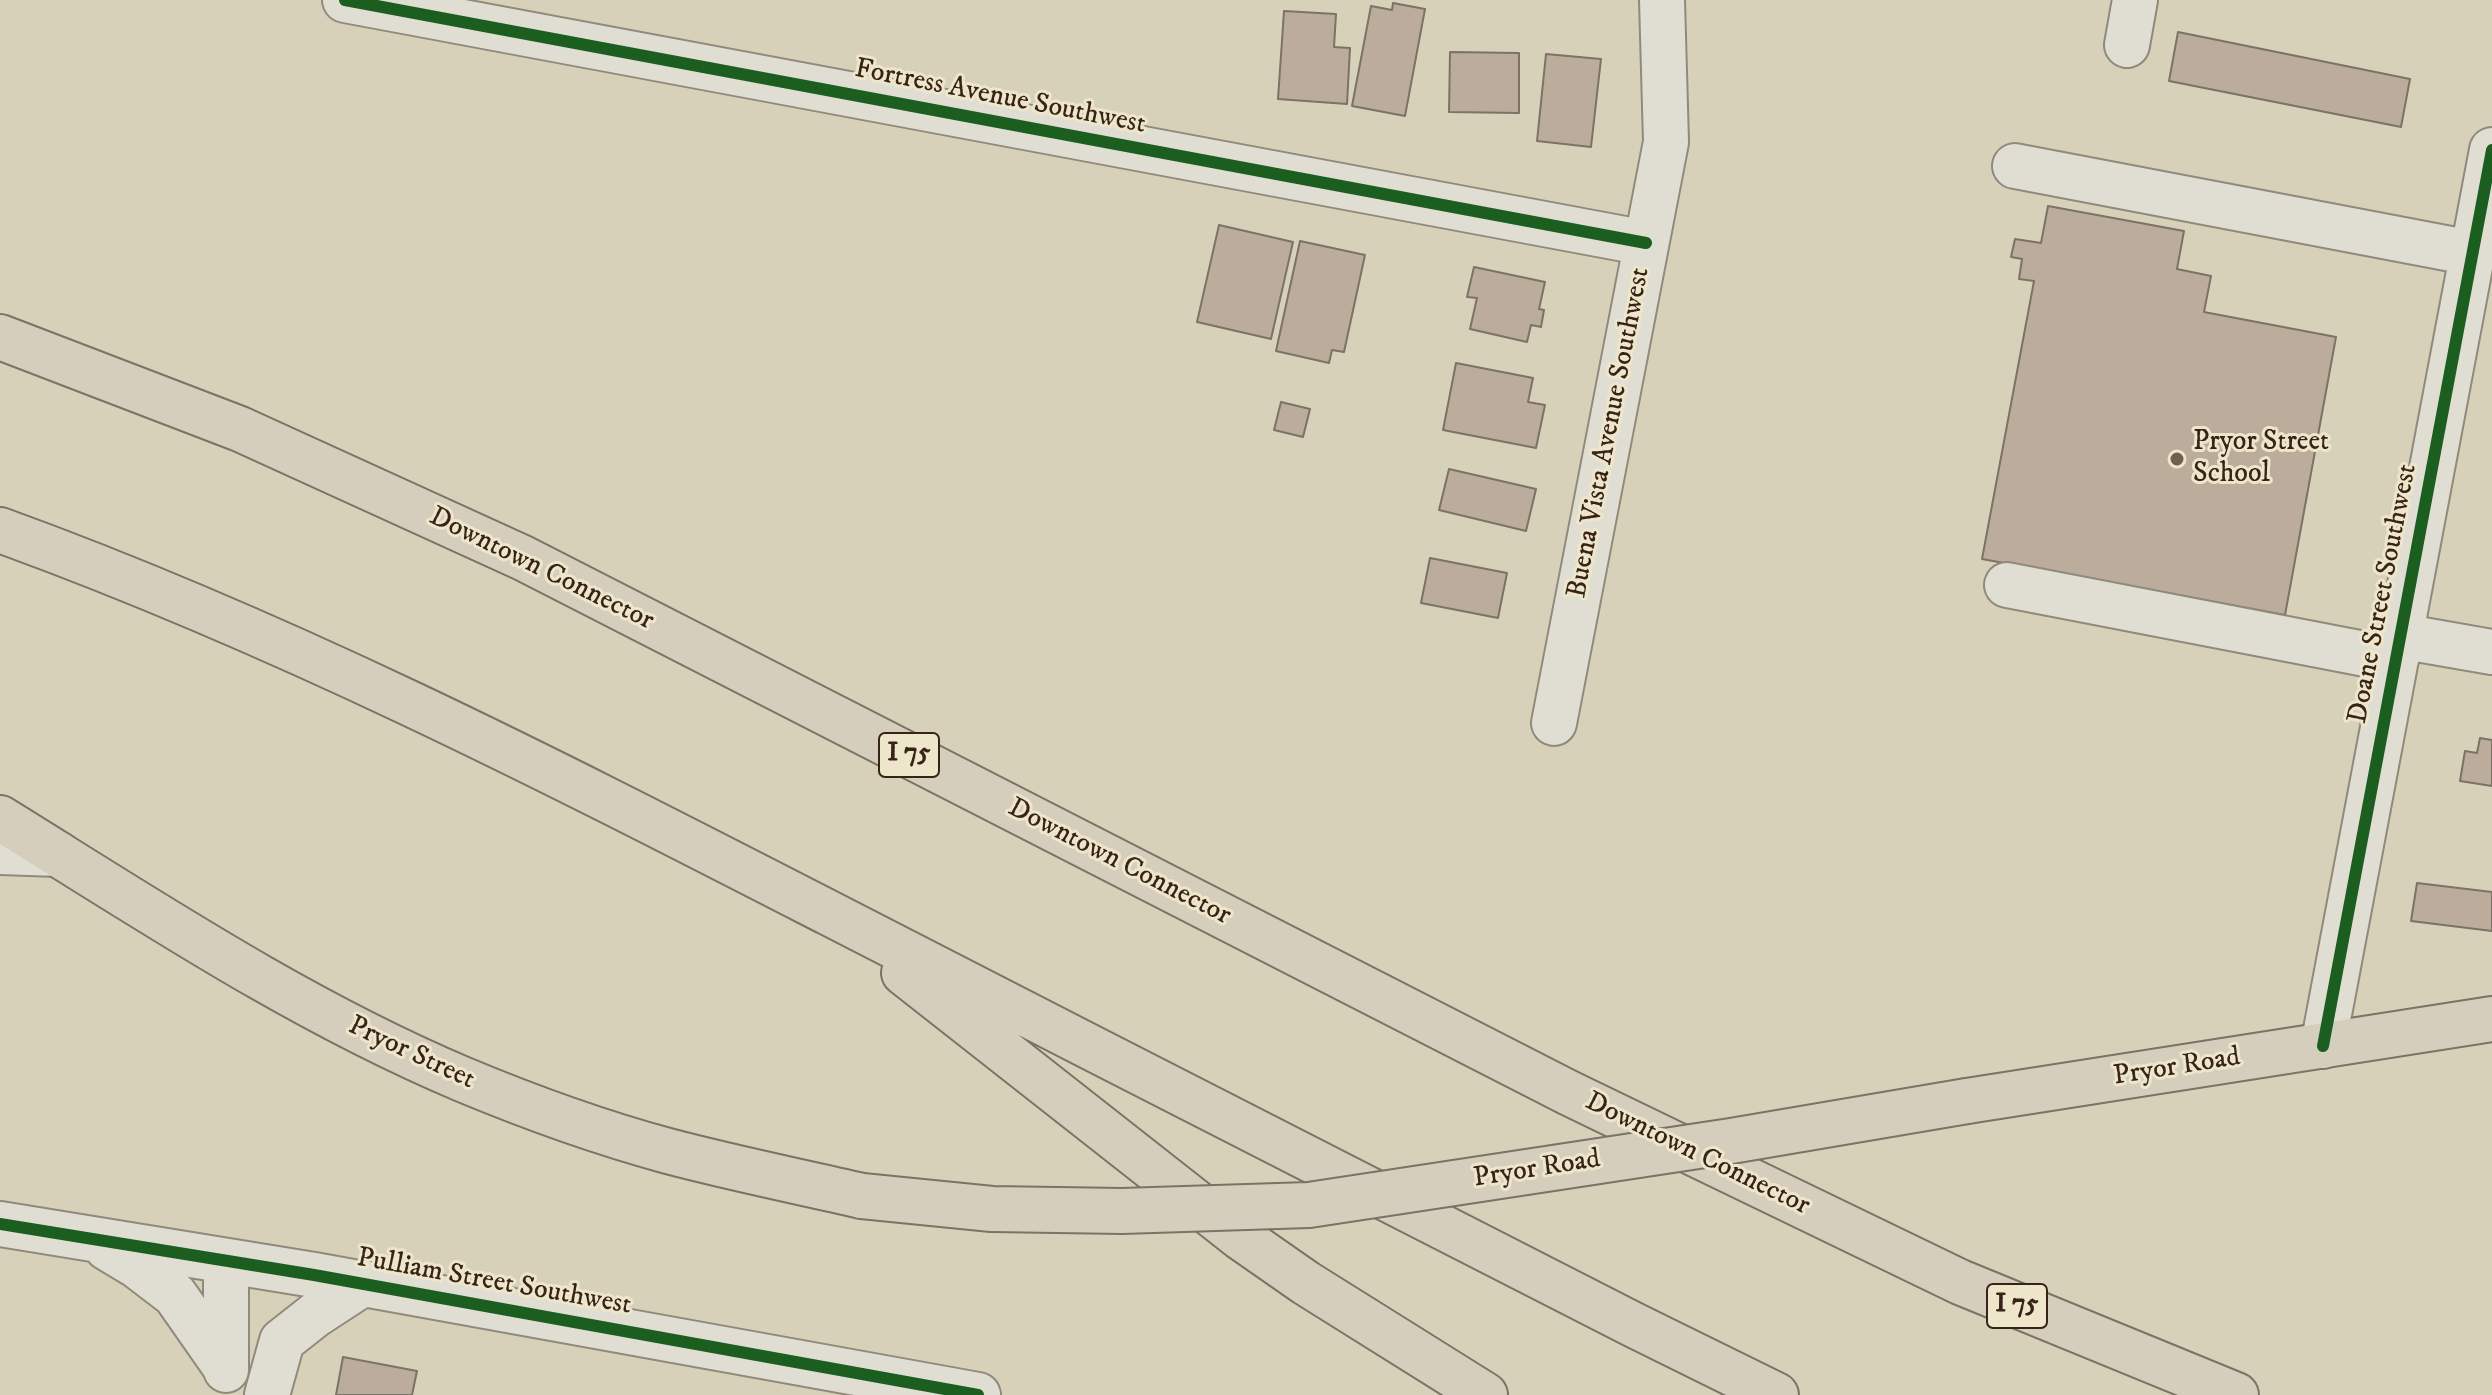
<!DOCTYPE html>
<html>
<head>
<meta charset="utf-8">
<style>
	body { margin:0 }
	canvas { display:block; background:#d8d1ba }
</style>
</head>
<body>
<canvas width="2492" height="1395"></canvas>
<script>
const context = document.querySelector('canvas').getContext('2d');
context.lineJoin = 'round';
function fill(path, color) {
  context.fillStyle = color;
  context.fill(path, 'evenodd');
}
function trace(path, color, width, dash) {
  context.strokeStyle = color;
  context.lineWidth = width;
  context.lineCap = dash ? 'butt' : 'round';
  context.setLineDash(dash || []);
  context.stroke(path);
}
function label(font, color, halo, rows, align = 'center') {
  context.font = font + ' "IM FELL DW Pica",serif';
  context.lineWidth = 6;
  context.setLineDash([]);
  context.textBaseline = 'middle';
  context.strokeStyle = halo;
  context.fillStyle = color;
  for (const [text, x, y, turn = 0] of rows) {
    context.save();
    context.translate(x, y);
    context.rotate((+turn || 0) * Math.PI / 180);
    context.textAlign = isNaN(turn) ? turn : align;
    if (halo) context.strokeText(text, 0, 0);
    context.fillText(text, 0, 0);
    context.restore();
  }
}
const building = new Path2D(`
	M1393,3l32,6 -20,107 -53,-10 19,-100 21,4z
	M1284,11l52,3 -2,33 16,1 -3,56 -69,-5z
	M2178,32l232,47 -9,48 -232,-46z
	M1450,52l69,1v60l-70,-1z
	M1546,54l55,5 -10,88 -54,-6z
	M2048,206l136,25 -7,38 34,7 -7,36 132,25 -51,278 -303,-56 52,-278 -15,-2 3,-20 -11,-2 4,-18 26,4z
	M1219,225l74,17 -22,97 -74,-17z
	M1300,241l65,14 -21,97 -12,-2 -3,13 -53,-12z
	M1474,267l71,15 -6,27 5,1 -3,17 -10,-2 -4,17 -57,-13 7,-31 -10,-1z
	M1456,363l77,15 -5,24 17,3 -9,43 -93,-18z
	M1281,402l29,7 -7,28 -29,-7z
	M1449,469l87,20 -10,42 -87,-21z
	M1430,558l77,15 -9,45 -77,-15z
	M2480,738l12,2v46l-32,-5 5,-30 12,2z
	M2417,883l75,9v39l-81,-10z
	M343,1357l74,14 -5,24h-76z`);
fill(building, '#bcac9c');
trace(building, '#7a7366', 2);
const minor = new Path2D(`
	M345,0l1301,243
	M2127,45l8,-45
	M2015,166l457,87
	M2007,585l389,75
	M2400,636l92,16
	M1554,723l112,-581 -4,-142
	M0,852l58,2
	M2323,1046l169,-896
	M0,1224l314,51 664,120
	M107,1248l30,18 38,29 51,73
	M226,1261v109
	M267,1395l15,-54 33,-26 49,-32`);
const major = new Path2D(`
	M0,818c150,93 299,192 462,261 67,28 136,53 206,72 64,17 129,30 194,45
	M1967,1101l525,-82`);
const highway = new Path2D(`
	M0,337l240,92 283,129 1046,535 391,189 276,113
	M0,530c287,104 558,244 829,383 268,138 537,275 805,412l142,70
	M904,973l336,264 66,46 179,112`);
trace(minor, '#908a7c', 48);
trace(major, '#7a7366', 48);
trace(highway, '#7a7366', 48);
trace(minor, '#e0ded2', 44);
trace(major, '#d5cebd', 44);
trace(highway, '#d5cebd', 44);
const majorBridge = new Path2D(`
	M862,1196l130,13 130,2 187,-6 422,-64 236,-40`);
trace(majorBridge, '#7a7366', 48, []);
trace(majorBridge, '#d5cebd', 44);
trace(new Path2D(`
	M345,0l1301,243
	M2323,1046l169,-896
	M0,1224l314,51 664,120`), '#1b5e20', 12);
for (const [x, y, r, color] of [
	[2177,459,8,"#6f6051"]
]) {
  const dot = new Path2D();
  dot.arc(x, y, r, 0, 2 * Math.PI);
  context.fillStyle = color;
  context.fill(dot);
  trace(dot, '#eee6ca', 3);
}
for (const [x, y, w] of [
	[909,755,60],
	[2017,1306,60]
]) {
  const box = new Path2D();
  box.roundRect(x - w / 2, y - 22, w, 44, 6);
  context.fillStyle = '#eee6ca';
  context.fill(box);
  trace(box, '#372318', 2);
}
label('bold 26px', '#372318', null, [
	["I 75",909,755],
	["I 75",2017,1306]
]);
label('28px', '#372318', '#eee6ca', [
	["Fortress Avenue Southwest",1000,98,11],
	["Buena Vista Avenue Southwest",1610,433,-79],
	["Downtown Connector",541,570,26],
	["Doane Street Southwest",2384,594,-79],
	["Downtown Connector",1119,863,27],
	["Pryor Street",411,1054,25],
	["Pryor Road",2177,1068,-9],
	["Downtown Connector",1697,1155,26],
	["Pryor Road",1537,1170,-9],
	["Pulliam Street Southwest",494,1283,10]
]);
label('28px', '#372318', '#eee6ca', [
	["Pryor Street",2193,443],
	["School",2193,475]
], 'left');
</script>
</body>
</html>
